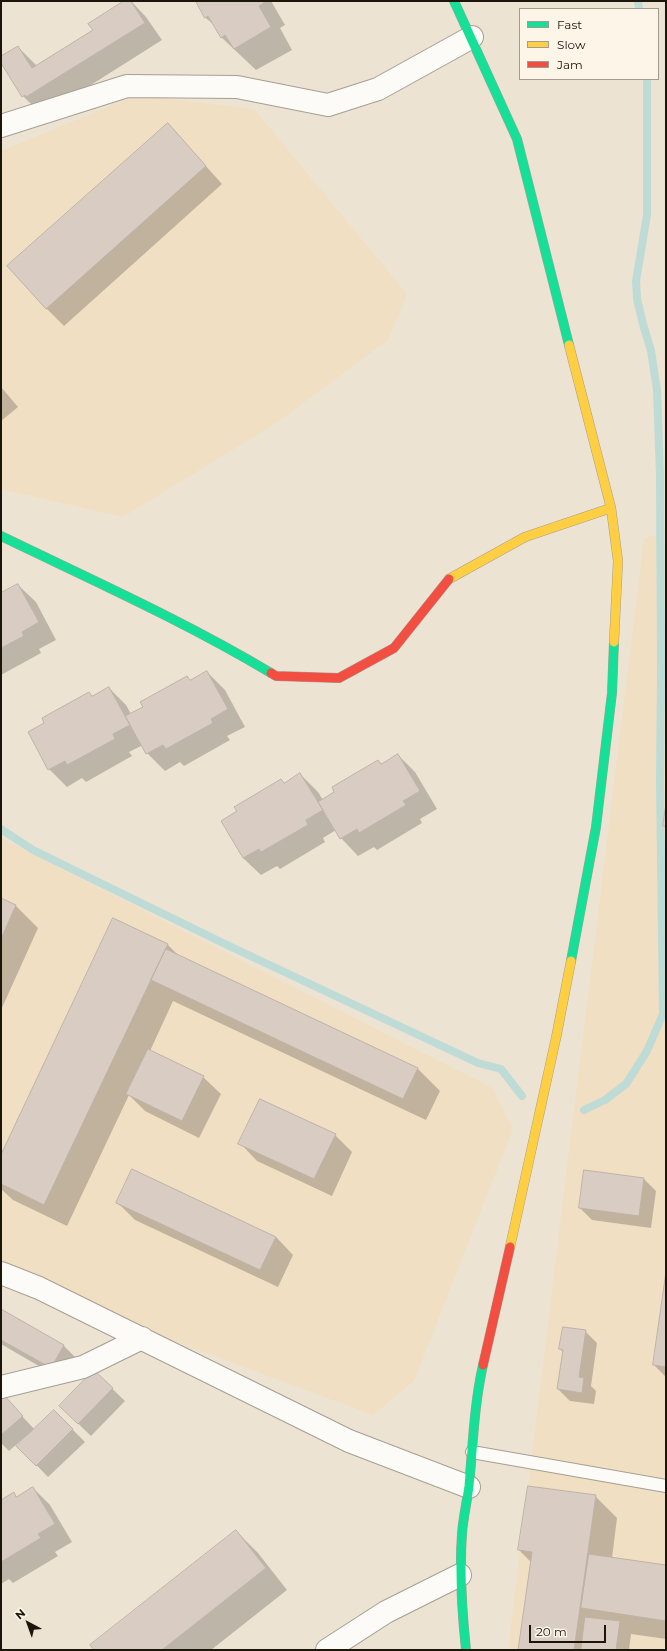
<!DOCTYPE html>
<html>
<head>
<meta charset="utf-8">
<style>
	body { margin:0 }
	#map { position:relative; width:667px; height:1651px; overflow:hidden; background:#ede3d2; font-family:Montserrat,sans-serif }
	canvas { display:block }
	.frame { position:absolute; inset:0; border:2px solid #1c150a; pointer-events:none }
	.legend { position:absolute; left:519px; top:8px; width:140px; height:72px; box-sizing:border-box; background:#fcf5e8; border:1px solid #a29b8f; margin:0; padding:5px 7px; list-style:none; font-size:12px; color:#1c150a }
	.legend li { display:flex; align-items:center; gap:8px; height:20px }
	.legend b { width:20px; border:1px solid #a29b8f }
	.north { position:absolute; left:8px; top:1603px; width:40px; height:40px; -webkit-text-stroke:3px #fcf5e8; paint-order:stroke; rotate:319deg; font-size:11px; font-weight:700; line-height:16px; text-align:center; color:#1c150a }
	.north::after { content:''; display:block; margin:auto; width:14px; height:18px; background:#1c150a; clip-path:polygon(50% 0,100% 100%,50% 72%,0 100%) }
	.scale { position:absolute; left:529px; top:1625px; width:77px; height:18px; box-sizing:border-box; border:2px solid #1c150a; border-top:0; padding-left:5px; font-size:12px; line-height:14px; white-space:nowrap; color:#1c150a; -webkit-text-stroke:3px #fcf5e8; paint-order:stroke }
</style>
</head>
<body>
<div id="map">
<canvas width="667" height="1651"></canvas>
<div class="frame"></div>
<ul class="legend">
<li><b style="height:5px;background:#16e098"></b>Fast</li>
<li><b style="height:5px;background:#ffcf43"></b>Slow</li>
<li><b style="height:5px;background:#f24e42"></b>Jam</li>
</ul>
<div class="north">N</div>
<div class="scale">20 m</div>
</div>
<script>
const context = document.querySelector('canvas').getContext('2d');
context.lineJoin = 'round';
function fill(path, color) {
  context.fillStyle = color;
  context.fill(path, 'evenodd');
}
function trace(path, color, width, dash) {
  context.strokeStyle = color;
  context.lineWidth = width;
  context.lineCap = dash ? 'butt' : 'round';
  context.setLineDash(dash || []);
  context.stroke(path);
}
fill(new Path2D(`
	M163,98l91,11 153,185 -19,46 -110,82 -155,95 -122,-28v-338l126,-52z
	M666,534v1116h-158l136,-1112z
	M1,838l491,250 21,41 -99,252 -41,34 -372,-138z`), '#f0dfc3');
fill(new Path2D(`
	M126,1h5l15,16 16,23 -117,74 -5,-1 -17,-17 -22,-35v-4l17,-10 19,19 57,-36z
	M197,1h74l14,24 -5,3 12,22 -36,20 -35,-33 -5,-10 -10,-9z
	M168,124l54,60 -158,142 -18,-18z
	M1,387l17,20 -17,14z
	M18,585l18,17 20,38 -17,9 2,4 -40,22v-82l1,1z
	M207,672l18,18 20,37 -18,9 3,4 -46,26 -4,-4 -15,9 -18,-18 -4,-8 -14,7 3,4 -46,26 -4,-4 -15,9 -18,-18 -20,-37 16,-9 44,-30 4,4 16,-9 17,17 5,9z
	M398,755l17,17 22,37 -17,10 2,4 -45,27 -3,-3 -16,9 -17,-18 -5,-8 -13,8 2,4 -45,27 -3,-3 -16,9 -18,-17 -21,-37 78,-47 18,18 5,8 55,-39 4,3z
	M1,899l15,7 22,22 -37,82z
	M114,919l54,26 11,11 239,113 22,22 -14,29 -253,-119 -23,50 53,26 18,17 -22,44 -54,-27 -16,-16 -62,131 -54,-26 -12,-11v-32z
	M335,1135l17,17 -20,44 -75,-35 -17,-18z
	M644,1179l12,12 -5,37 -59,-8 -12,-12z
	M117,1202l159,35 17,18 -15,32 -143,-67z
	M666,1279v98l-12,-12z
	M1,1310l63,36 12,12 -13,22 -62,-36z
	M585,1331l12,12 -6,43 5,5 -2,13 -24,-3 -12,-12 5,-37 -3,-3z
	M94,1371l31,30 -34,35 -31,-30z
	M4,1397l31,33 19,-19 31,31 -37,35 -30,-31 9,-9 -1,-1 -17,15 -8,-8v-43z
	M33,1488l17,17 22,37 -17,10 3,4 -45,27 -4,-4 -8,5v-83l12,-8 4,4z
	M595,1496l22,22 -5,40 54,8v73l-35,-5 -2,16h-110l13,-87 -13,-13z
	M236,1531l22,22 29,37 -76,60h-115z`), '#0003');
trace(new Path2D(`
	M638,1l1,8
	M1,829l32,21 192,94 253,119 23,6 21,27
	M584,1110l21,-10 21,-16 21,-33 16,-37 -3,-232 1,-110 -1,-197 -3,-85 -6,-39 -8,-27 -6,-25 -1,-18 11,-66v-136`), '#bfdbd6', 8);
const building = new Path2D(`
	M124,1h7l14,22 -119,74 -1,-2 -3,2 -21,-34v-7l17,-10 14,22 61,-38 -5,-6z
	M196,1h67l1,2 -5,3 12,21 -37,22 -9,-14 -4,3 -13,-22 -3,2z
	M168,123l38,43 -160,143 -39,-43z
	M18,584l21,38 -17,10 2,4 -23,12v-55z
	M207,671l21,38 -17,10 2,4 -47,26 -3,-4 -17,9 -21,-38 18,-9 -3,-5 47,-26 3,4z
	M109,687l21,38 -17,9 2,5 -48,26 -2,-4 -17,9 -20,-38 16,-9 -2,-5 47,-26 3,4z
	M398,754l22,37 -17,10 3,4 -47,28 -2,-4 -17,10 -22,-37 16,-10 -2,-5 46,-27 3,4z
	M300,773l23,37 -17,10 2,5 -47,27 -2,-3 -16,9 -22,-37 16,-10 -3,-4 47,-28 3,4z
	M666,804v23l-3,-1z
	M1,898l15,7 -15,34z
	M113,918l55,26 -124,261 -43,-21v-29z
	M166,949l252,119 -15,31 -252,-119z
	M148,1049l56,27 -22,45 -56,-27z
	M260,1099l76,35 -22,45 -76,-35z
	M132,1169l144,68 -16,33 -144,-67z
	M584,1170l60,8 -5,38 -60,-8z
	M666,1272v95l-13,-2z
	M1,1309l63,36 -13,23 -50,-28z
	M563,1327l23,3 -7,47 5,1 -2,15 -25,-4 6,-39 -4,-1z
	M94,1370l19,18 -35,36 -19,-18z
	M4,1395l19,21 -22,19v-37z
	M54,1410l19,19 -37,37 -20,-20z
	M528,1486l68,9 -22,155h-56l14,-98 -14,-2z
	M33,1487l22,37 -17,10 3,4 -40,24v-62l13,-8 2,5z
	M236,1530l30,38 -104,82h-68l-4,-5z
	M589,1554l77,11v56l-85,-13z
	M585,1617l35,4 -4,29h-35z`);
fill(building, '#d9cdc3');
trace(building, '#beb3a9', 1);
const lane = new Path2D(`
	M472,1452l194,34`);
const street = new Path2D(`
	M1,126l126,-40 110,1 91,18 50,-16 94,-52
	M1,1273l38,15 310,153 120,46
	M1,1387l82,-20 59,-29
	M327,1650l59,-38 74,-37`);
const fast = new Path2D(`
	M454,1l63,138 52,206
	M1,536c91,44 183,85 270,137
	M571,961l25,-134 16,-134 2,-51
	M466,1650c-4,-39 -7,-77 -4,-116 1,-16 5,-32 7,-48 4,-41 5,-81 14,-121`);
const slow = new Path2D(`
	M569,345l42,163 7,53 -4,81
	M449,579l76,-42 86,-29
	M510,1247l46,-209 15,-77`);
const jam = new Path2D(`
	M271,673l5,3 63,2 55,-30 55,-69
	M483,1365l27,-118`);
trace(lane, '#a69f92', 14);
trace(street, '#a69f92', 24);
trace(fast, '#a69f92', 10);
trace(slow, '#a69f92', 10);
trace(jam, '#a69f92', 10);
trace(lane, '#fcfbf8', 12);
trace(street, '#fcfbf8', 22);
trace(fast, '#16e098', 9);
trace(slow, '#ffcf43', 9);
trace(jam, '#f24e42', 9);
</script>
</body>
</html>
